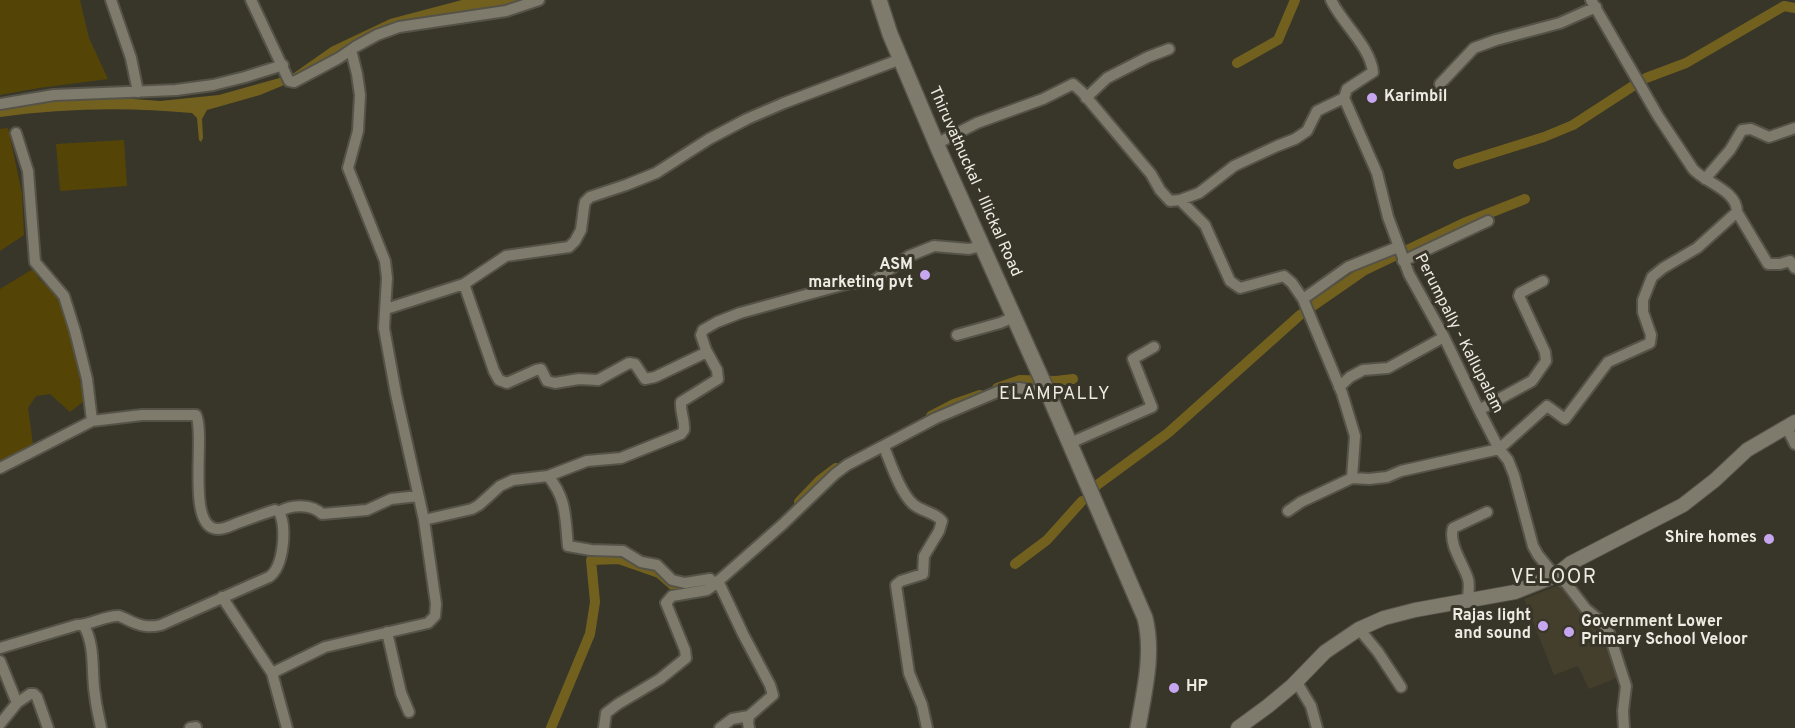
<!DOCTYPE html>
<html>
<head>
<meta charset="utf-8">
<style>
	body { margin:0 }
	canvas { display:block; background:#383529 }
</style>
</head>
<body>
<canvas width="1795" height="728"></canvas>
<script>
const context = document.querySelector('canvas').getContext('2d');
context.lineJoin = 'round';
function fill(path, color) {
  context.fillStyle = color;
  context.fill(path, 'evenodd');
}
function trace(path, color, width, dash) {
  context.strokeStyle = color;
  context.lineWidth = width;
  context.lineCap = dash ? 'butt' : 'round';
  context.setLineDash(dash || []);
  context.stroke(path);
}
function label(font, color, halo, rows, align = 'center') {
  context.font = font + ' Overpass,sans-serif';
  context.lineWidth = 6;
  context.setLineDash([]);
  context.textBaseline = 'middle';
  context.strokeStyle = halo;
  context.fillStyle = color;
  for (const [text, x, y, turn = 0] of rows) {
    context.save();
    context.translate(x, y);
    context.rotate((+turn || 0) * Math.PI / 180);
    context.textAlign = isNaN(turn) ? turn : align;
    if (halo) context.strokeText(text, 0, 0);
    context.fillText(text, 0, 0);
    context.restore();
  }
}
fill(new Path2D(`
	M1562,584l22,30 13,10 10,15 12,38 -30,12 -11,-23 -24,9 -30,-76z`), '#443e2c');
fill(new Path2D(`
	M0,0h80l9,38 19,41 -69,9 -39,7z
	M8,128l14,65 2,42 -24,16v-122z
	M124,140l3,46 -67,5 -4,-47z
	M33,269l7,11 17,14 11,27 16,80 -14,11 -20,-18 -14,2 -8,12 5,36 -33,18v-173z`), '#544506');
fill(new Path2D(`
	M462,0h74l-20,6 -112,17 -115,60 -29,12 -53,15 -5,9 1,19 -2,4 -2,-2 -2,-22 -5,-5c-64,-6 -128,-5 -192,4v-10l40,-6 67,-4 53,4 59,-6 64,-18 11,-4 37,-26 59,-28z`), '#72611e');
trace(new Path2D(`
	M1237,63l41,-23 17,-40
	M1646,78l40,-15 98,-57 11,2
	M1458,164l86,-27 29,-12 60,-39
	M997,388l23,-8 36,1 17,-2
	M931,416l23,-12 26,-9
	M1093,488l75,-55 132,-118 65,-45 99,-47 61,-24
	M799,502l21,-22 16,-12
	M1015,564l32,-24 35,-39
	M551,728l39,-94 5,-32 -4,-42 28,-1 40,14 16,14h17`), '#72611e', 10);
const minor = new Path2D(`
	M111,0l20,58 7,34
	M251,0l38,81 5,1 45,-24 16,-11 22,-12 22,-8 107,-16 33,-11
	M1331,0c11,23 39,46 42,72l-26,17 -3,9
	M1591,0l67,116 35,53c12,14 44,21 44,43l31,52h12l10,-3 5,7
	M1440,84l34,-36 22,-8 64,-17 36,-16
	M1086,98l21,-20 41,-21 21,-8
	M1344,98l33,75 11,44 21,57 35,63 35,73 20,39 9,11 6,15 19,71 5,9 17,21 11,7 20,26 17,14 6,10 17,53 -3,25 1,17
	M0,104l54,-9 122,-5 37,-5 32,-8 38,-12
	M16,133l12,38 7,91 29,34 11,35 12,48 5,42
	M936,144l41,-21 66,-24 30,-15 9,8 69,82 9,16 10,11 10,-1 19,-7 35,-27 43,-20 18,-7 12,-8 10,-20 27,-13
	M1705,179l25,-29 12,-20 9,-1 18,8 26,-9
	M1180,200l25,25 25,56 10,7 44,-12 8,7 11,16 39,94 13,43 -3,42
	M1403,261l85,-40
	M464,284l30,87 5,9 8,3 29,-13 5,-1 6,12 8,2 24,-4 19,1 31,-17 6,1 10,15 10,-2 52,-25
	M1303,299l45,-32 50,-20
	M386,309l78,-25 42,-28 63,-9 6,-6 6,-11 3,-23 1,-5 5,-5 36,-12 30,-12 53,-34 38,-20 37,-16 117,-44
	M957,335l43,-12 14,-6
	M1339,387l11,-10 13,-7 25,-2 56,-31
	M1479,410l53,-29 14,-20 -1,-9 -26,-56 1,-3 23,-12
	M1787,428l8,16
	M1070,443l82,-36 -19,-48 21,-12
	M884,447c7,17 16,45 29,57 9,8 22,8 29,17l-3,10 -15,25 -1,18 -22,7 -5,4 13,88 13,32 5,23
	M0,468l92,-47 50,-6h54c10,19 -11,114 22,114 6,0 12,-3 17,-5 14,-5 27,-10 40,-14l4,2c8,14 5,55 -10,65l-108,48c-12,3 -21,1 -33,-5 -2,-1 -6,-3 -9,-4 -13,-1 -31,10 -42,9l-77,23
	M548,476c19,23 17,41 20,70l23,4 32,1 18,11 16,3 15,15 13,3 25,-4 5,5
	M1288,511l13,-9 51,-24 17,1 18,-2 14,-6 98,-22 48,-43 18,13 43,-57 42,-19 1,-8 -8,-23v-12l9,-23 11,-9 34,-20 40,-36
	M279,512c12,-8 33,-8 43,2l45,-4 24,-11 27,-3
	M424,520l48,-11 7,-4 21,-19 13,-6 35,-4 39,-15 34,-3 60,-24 3,-4c1,-10 -4,-18 -3,-28l37,-23 -1,-9 -11,-20 -5,-15 2,-5 14,-8 23,-9 80,-22 30,-8 22,-1 37,-26 25,-10 35,3 12,-3
	M718,581l25,53 27,51 3,10 -24,21 -1,7 1,5
	M222,597l50,76 15,55
	M1468,599c0,-6 2,-14 0,-20 -4,-14 -20,-35 -15,-51l34,-16
	M84,626c12,21 7,47 11,69 1,11 4,22 6,33
	M1359,629l19,23 23,35
	M387,632l14,61 8,19
	M0,661l17,42 -17,21
	M272,673l53,-26 103,-24 7,-7 1,-12 -12,-84 -28,-126 -12,-66 3,-50 -2,-17 -37,-93 10,-37 2,-36 -3,-21 -6,-24
	M1296,681l15,25 6,22
	M17,703l13,-9h4l3,3 11,31
	M190,728l6,-1
	M604,728l2,-15 12,-9 42,-25 26,-21 -1,-8 -19,-47 6,-7 35,-6 8,-6 68,-60 52,-50 12,-9 89,-47 66,-28 17,-2 29,5
	M720,728l12,-9 17,-3`);
const tertiary = new Path2D(`
	M1238,728l30,-22 24,-20 33,-34 34,-23 25,-11 31,-8 100,-18 40,-16 16,-13 112,-58 32,-25 32,-30 48,-28`);
const secondary = new Path2D(`
	M879,0l11,34 49,116 109,243 97,225c9,36 -1,74 -7,110`);
trace(minor, '#555348', 14);
trace(tertiary, '#555348', 16);
trace(secondary, '#555348', 18);
trace(minor, '#7e7a6c', 10);
trace(tertiary, '#7e7a6c', 14);
trace(secondary, '#7e7a6c', 15);
for (const [x, y, r, color] of [
	[1372,98,6,"#c7a6f0"],
	[925,275,6,"#c7a6f0"],
	[1769,539,6,"#c7a6f0"],
	[1543,626,6,"#c7a6f0"],
	[1569,632,6,"#c7a6f0"],
	[1174,688,6,"#c7a6f0"]
]) {
  const dot = new Path2D();
  dot.arc(x, y, r, 0, 2 * Math.PI);
  context.fillStyle = color;
  context.fill(dot);
  trace(dot, '#383529', 2);
}
label('bold 16px', '#edebe3', '#383529', [
	["Karimbil",1384,98],
	["ASM",913,266,"right"],
	["marketing pvt",913,284,"right"],
	["Shire homes",1757,539,"right"],
	["Rajas light",1531,617,"right"],
	["and sound",1531,635,"right"],
	["Government Lower",1581,623],
	["Primary School Veloor",1581,641],
	["HP",1186,688]
], 'left');
label('16px', '#edebe3', '#383529', [
	["Thiruvathuckal - Illickal Road",974,182,66],
	["Perumpally - Kallupalam",1458,334,63]
]);
context.letterSpacing = '1.5px';
label('18px', '#edebe3', '#383529', [
	["ELAMPALLY",1055,395]
]);
context.letterSpacing = '0px';
context.letterSpacing = '1.5px';
label('20px', '#edebe3', '#383529', [
	["VELOOR",1554,579]
]);
context.letterSpacing = '0px';
</script>
</body>
</html>
